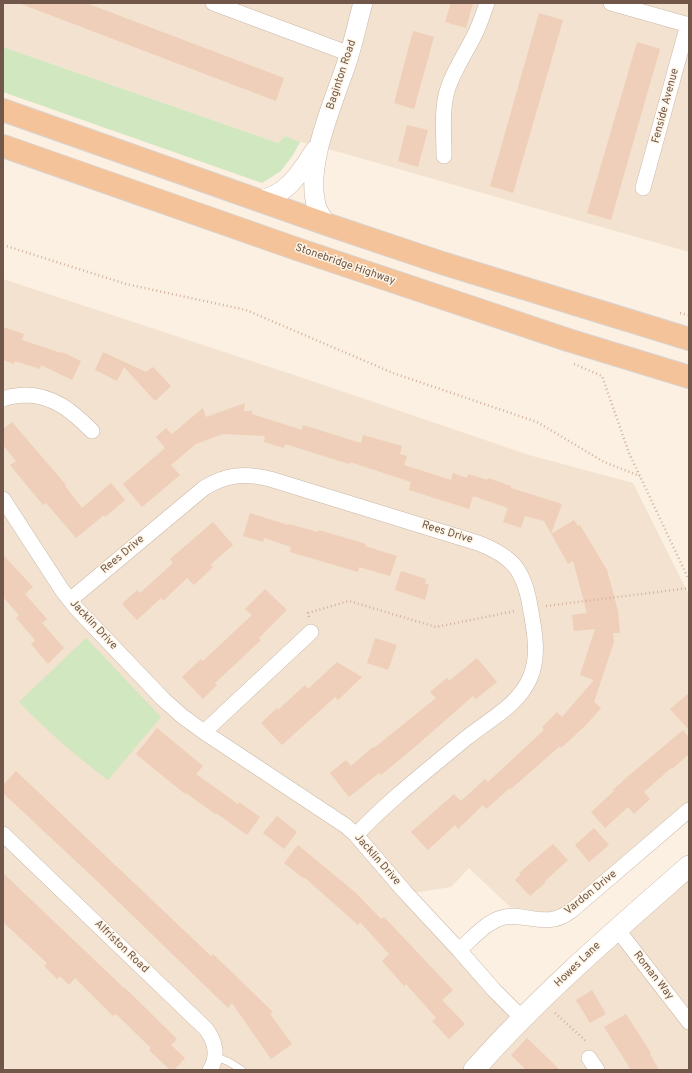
<!DOCTYPE html>
<html>
<head>
<meta charset="utf-8">
<style>
	body { margin:0 }
	#map { position:relative; width:692px; height:1073px; overflow:hidden; background:#fbf0e1; font-family:Overpass,sans-serif }
	canvas { display:block }
	.frame { position:absolute; inset:0; border:4px solid #705749; pointer-events:none }
</style>
</head>
<body>
<div id="map">
<canvas width="692" height="1073"></canvas>
<div class="frame"></div>
</div>
<script>
const context = document.querySelector('canvas').getContext('2d');
context.lineJoin = 'round';
function fill(path, color) {
  context.fillStyle = color;
  context.fill(path, 'evenodd');
}
function trace(path, color, width, dash) {
  context.strokeStyle = color;
  context.lineWidth = width;
  context.lineCap = dash ? 'butt' : 'round';
  context.setLineDash(dash || []);
  context.stroke(path);
}
function label(font, color, halo, rows, align = 'center') {
  context.font = font + ' Overpass,sans-serif';
  context.lineWidth = 3;
  context.setLineDash([]);
  context.textBaseline = 'middle';
  context.strokeStyle = halo;
  context.fillStyle = color;
  for (const [text, x, y, turn = 0] of rows) {
    context.save();
    context.translate(x, y);
    context.rotate((+turn || 0) * Math.PI / 180);
    context.textAlign = isNaN(turn) ? turn : align;
    if (halo) context.strokeText(text, 0, 0);
    context.fillText(text, 0, 0);
    context.restore();
  }
}
fill(new Path2D(`
	M3,3h686v249l-371,-106 -18,-4 -15,-6 -7,7 -275,-96z
	M3,279l300,99 226,77 104,28 56,112v209l-123,103 -14,7 -25,-5 -17,-2 -41,-39 -18,19 -51,8 124,129 165,-148v194h-686z`), '#f2e2cf');
fill(new Path2D(`
	M3,47l275,96 7,-7 15,6 -7,13 -12,16 -19,12 -259,-91z
	M86,638l75,79 -53,63c-32,-24 -61,-49 -89,-78z`), '#d0e7c0');
fill(new Path2D(`
	M22,3h64l198,75 -8,23 -255,-97z
	M451,3h22l-7,25 -21,-6z
	M539,13l24,7 -50,173 -23,-7z
	M413,31l21,6 -20,72 -20,-6z
	M637,42l23,7 -49,171 -24,-7z
	M407,125l21,5 -10,37 -20,-6z
	M3,327l21,7 -2,6 39,13 1,-1 19,9 -9,19 -31,-15 -1,4 -25,-8 -1,3 -11,-4z
	M103,352l43,20 7,-5 18,19 -16,15 -31,-34 -7,14 -22,-11z
	M245,403l-1,8h8v3l50,16 1,-5 58,18 2,-8 39,11 -2,8 7,2 -3,9 47,15 2,-7 14,5 1,-4 19,6 1,-2 23,8v2l51,16 -11,30 23,-14 4,6 2,-1 27,45 11,41 2,22h-7l1,9 -20,60 7,6 -15,17 -25,23 -1,-2 -49,43 -1,-1 -24,21 -3,-4 -25,24 -3,-4 -27,25 -17,-18 43,-38 7,7 24,-22 3,3 56,-52 -2,-3 15,-15 5,5 32,-37 -14,-5 15,-46 -21,2 -2,-16 15,-2 -14,-52 -5,3 -24,-43 -19,-5 -4,12 -18,-6 5,-14 -35,-12 -4,13 -60,-19 2,-8 -61,-20 -1,2 -64,-20 -1,4 -20,-6 1,-6 -42,-2 -27,10 -25,21 9,10 -38,32 -19,-23 42,-36 -9,-11 10,-9 6,6 31,-26 3,9z
	M12,422l54,63 -1,1 17,22 29,-25 14,17 -20,17 -1,-2 -28,23 -30,-35 -3,2 -33,-40 6,-4 -13,-16v-16z
	M250,513l38,12 1,-1 29,8 1,-2 47,14 -1,2 32,10 -7,20 -31,-9 -1,5 -68,-20 1,-5 -27,-9 -1,4 -20,-6z
	M213,522l20,23 -23,20 3,2 -19,18 -7,-7 -24,23 -2,-3 -24,22 -15,-16 15,-14 3,3 33,-30 -3,-4z
	M3,555l30,32 -8,7 22,25 -5,4 22,25 -16,16 -17,-20 4,-4 -19,-22 3,-3 -16,-18z
	M401,571l25,8 -1,4 4,2 -4,15 -30,-10z
	M265,589l22,21 -28,28 2,2 -46,43 2,2 -14,14 -21,-22 19,-18 2,2 17,-16 32,-30 -7,-6z
	M375,638l22,7 -9,25 -21,-7z
	M477,658l20,24 -21,17 -3,-3 -57,50 -35,29 -2,-2 -30,24 -19,-24 16,-13 5,6 22,-19 1,1 62,-50 -6,-6 17,-14 2,3z
	M337,662l25,15 -24,23 -3,-3 -53,48 -21,-22 16,-15 1,2 27,-25 3,4z
	M689,693v37l-19,-21z
	M157,728l46,38 -7,8 42,30 1,-2 21,15 -13,18 -31,-22 -1,1 -29,-21 -1,1 -49,-40z
	M683,730l6,8v16l-17,15 -1,-1 -27,24 6,7 -16,15 -6,-7 -23,21 -14,-16 23,-21 -1,-1 13,-12z
	M16,771l195,185 2,-2 60,58 -3,2 22,30 -21,15 -39,-56 -4,5 -131,-127 -94,-88v-8z
	M277,816l20,16 -13,17 -21,-16z
	M594,828l15,17 -20,17 -14,-17z
	M553,844l15,16 -23,21 1,1 -16,14 -15,-16 6,-6 -2,-1z
	M298,845l58,48 25,26 3,-2 69,73 -11,10 23,24 -16,15 -17,-18 4,-3 -30,-34 -2,2 -22,-25 7,-7 -29,-32 -2,3 -54,-48 -1,1 -19,-15z
	M3,873l121,115h1l52,51 -6,6 14,13 -11,12h-4l-21,-20 2,-2 -35,-34 -3,2 -38,-38 -6,7 -9,-9 -3,3 -13,-13 3,-3 -44,-41z
	M592,990l14,24 -16,9 -14,-23z
	M626,1014l25,39 -1,1 9,16h-28l-27,-43z
	M527,1038l33,32h-34l-15,-15z`), '#efcfb9');
const service = new Path2D(`
	M215,1056l14,6 13,8`);
const minor = new Path2D(`
	M213,3l137,51
	M611,3l78,22
	M444,156c0,-22 -3,-47 4,-68 6,-18 17,-34 25,-50 6,-11 10,-23 14,-35
	M643,188l45,-164
	M3,399c7,-3 14,-3 22,-4 29,0 48,17 67,36
	M3,499l59,91 15,19 87,91 18,16 22,16 142,94 10,9 49,57 54,58 35,40 29,29
	M70,600l134,-112c23,-14 40,-15 66,-9l208,64c34,13 46,27 52,63 4,23 10,49 0,72 -12,28 -42,42 -65,61 -37,31 -76,61 -109,96
	M204,732l107,-100
	M3,834l203,195c9,12 13,27 4,41
	M617,929l72,93
	M459,950c13,-11 26,-27 42,-32 17,-6 36,5 53,1 6,-1 11,-4 17,-8l118,-101
	M589,1058l8,12`);
const tertiary = new Path2D(`
	M258,200c28,-3 43,-28 57,-50
	M326,224c-3,-5 -7,-11 -9,-16 -13,-41 16,-104 29,-143 7,-20 11,-41 17,-62`);
const secondary = new Path2D(`
	M474,1070c65,-74 141,-139 215,-204`);
const trunk = new Path2D(`
	M3,110l323,114 116,39 247,76
	M3,146l291,102 274,92 121,37`);
trace(service, '#cab8a8', 8);
trace(minor, '#cab8a8', 16);
trace(tertiary, '#cab8a8', 20);
trace(secondary, '#d0baa8', 22);
trace(trunk, '#dad3d0', 24);
trace(new Path2D(`
	M3,245l123,39 120,26 147,63 144,49 67,40 36,14
	M680,313l9,2
	M574,364l28,12 27,77 60,127
	M546,606l143,-18
	M309,617l-1,-4 41,-12 87,26 79,-16
	M555,1013l32,29`), '#d3b29d', 2.5, [1, 3]);
trace(service, '#fff', 7);
trace(minor, '#fff', 15);
trace(tertiary, '#fff', 19);
trace(secondary, '#fff', 21);
trace(trunk, '#f5c39a', 22);
label('11px', '#705749', '#fef5e6', [
	["Baginton Road",342,75,-72],
	["Fenside Avenue",666,106,-75],
	["Stonebridge Highway",345,265,19],
	["Rees Drive",447,533,17],
	["Rees Drive",123,555,-40],
	["Jacklin Drive",93,625,47],
	["Jacklin Drive",377,860,49],
	["Vardon Drive",591,893,-39],
	["Alfriston Road",121,947,44],
	["Howes Lane",578,965,-44],
	["Roman Way",653,976,52]
]);
</script>
</body>
</html>
